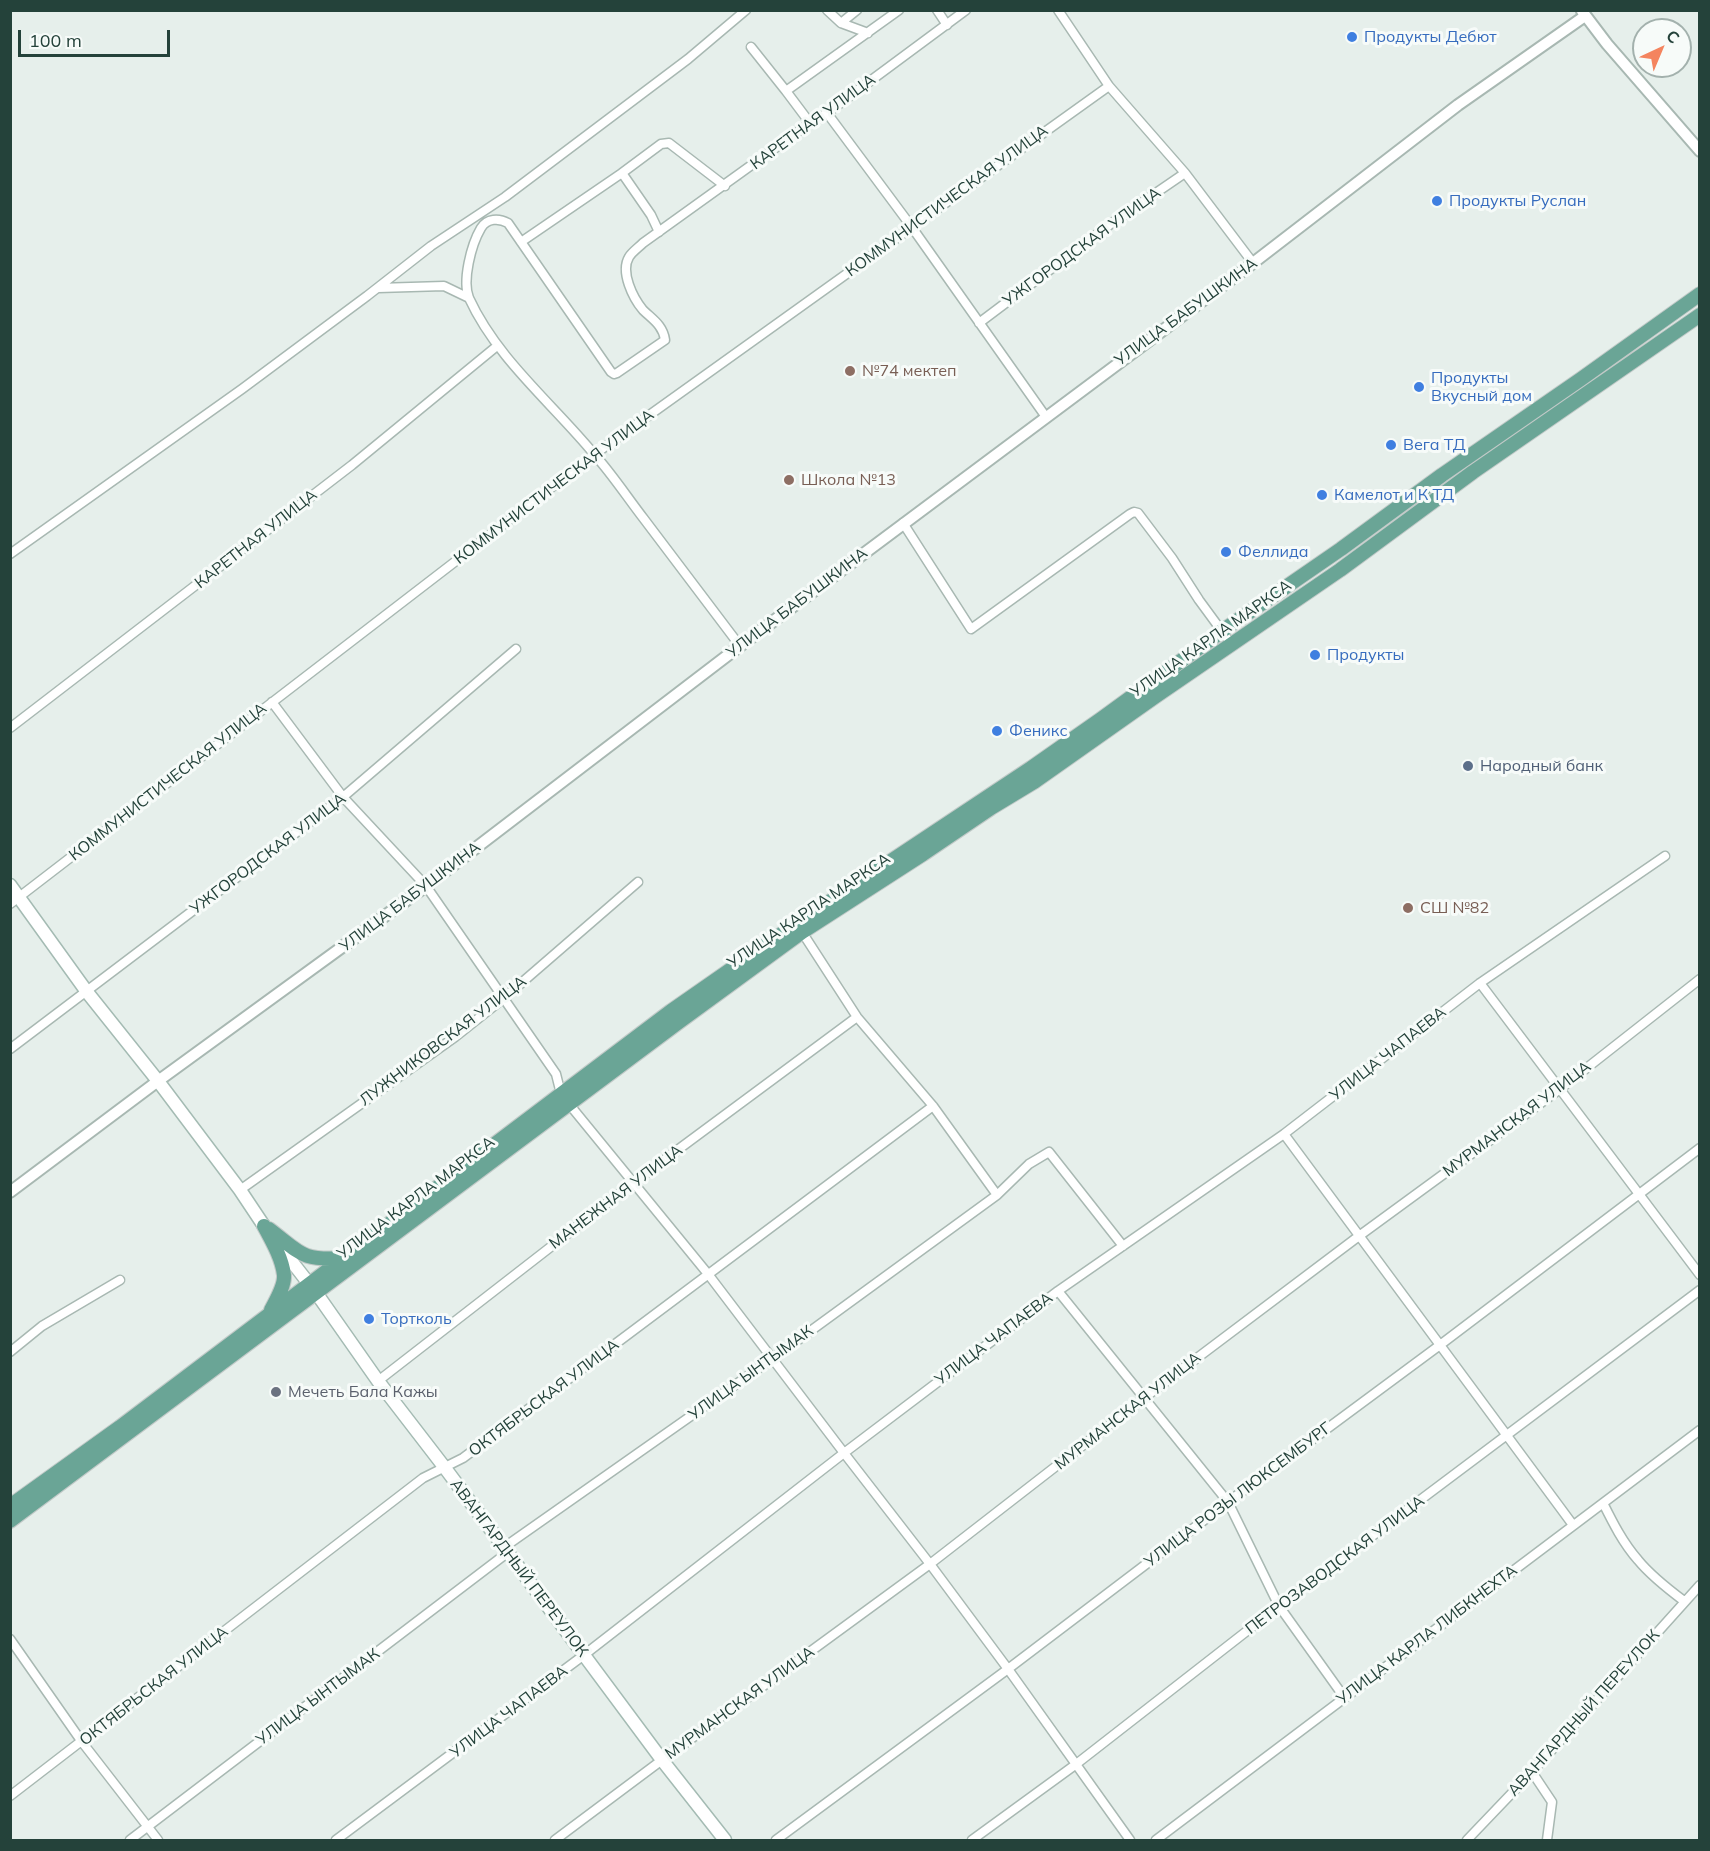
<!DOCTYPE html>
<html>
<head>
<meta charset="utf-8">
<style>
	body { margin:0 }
	#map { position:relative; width:1710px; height:1851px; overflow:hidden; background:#e6efeb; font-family:Mulish,sans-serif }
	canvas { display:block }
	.frame { position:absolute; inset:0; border:12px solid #24423a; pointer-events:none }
	.north { position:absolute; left:1632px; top:18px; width:60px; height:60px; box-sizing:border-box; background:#f7fbf9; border:2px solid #a3b1ad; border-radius:50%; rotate:44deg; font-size:16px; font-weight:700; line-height:24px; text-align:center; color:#24423a }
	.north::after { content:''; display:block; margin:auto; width:21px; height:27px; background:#f4845f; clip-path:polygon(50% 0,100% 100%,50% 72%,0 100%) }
	.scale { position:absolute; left:18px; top:30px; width:152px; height:27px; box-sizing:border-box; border:3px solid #24423a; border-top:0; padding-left:8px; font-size:18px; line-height:21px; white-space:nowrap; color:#24423a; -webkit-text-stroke:4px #f7fbf9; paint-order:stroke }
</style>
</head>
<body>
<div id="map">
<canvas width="1710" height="1851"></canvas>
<div class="frame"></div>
<div class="north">С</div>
<div class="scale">100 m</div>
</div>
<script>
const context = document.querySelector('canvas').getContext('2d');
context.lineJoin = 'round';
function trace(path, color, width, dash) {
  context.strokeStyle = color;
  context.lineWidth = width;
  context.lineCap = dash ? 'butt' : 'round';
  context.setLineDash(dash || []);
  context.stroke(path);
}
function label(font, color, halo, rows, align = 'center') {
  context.font = font + ' Mulish,sans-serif';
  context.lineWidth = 6;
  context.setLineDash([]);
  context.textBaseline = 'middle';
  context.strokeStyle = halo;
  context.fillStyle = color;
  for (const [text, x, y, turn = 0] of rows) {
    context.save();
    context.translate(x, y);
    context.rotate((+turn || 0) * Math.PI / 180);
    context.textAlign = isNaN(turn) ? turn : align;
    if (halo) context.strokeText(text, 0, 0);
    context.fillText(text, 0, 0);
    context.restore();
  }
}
const minor = new Path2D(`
	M827,10l14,13 16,-13
	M937,10l10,15
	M1058,10l51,76 76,87 68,90
	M841,23l27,10
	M751,47l35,44 113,-81
	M786,91l24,32
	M827,113l84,113 135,191
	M622,173l39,-29 8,-1 56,43
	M521,242l101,-69 29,42 8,17
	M378,288l66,-2 25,12
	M979,323l133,-100 73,-50
	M903,523l68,106 159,-115 4,-2 4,1 34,45 27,42 33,45
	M10,554l232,-165 125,-93 64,-50 74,-49 183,-138 58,-49
	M740,646c-32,-42 -64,-85 -96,-127 -17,-22 -32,-45 -50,-65 -42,-51 -97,-95 -125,-156 -7,-17 2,-53 12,-70 6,-10 18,-10 27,-5l103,149 3,2 3,-1 48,-33c-2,-15 -13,-21 -22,-30 -10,-12 -23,-38 -14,-53 3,-5 9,-9 14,-14l167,-120 17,-10 139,-103
	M272,702l71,95 83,89 130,188 5,20
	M10,728l342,-263 145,-119
	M10,904l585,-450 514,-368
	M802,932l55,85 76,89 64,89
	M1480,983l220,292
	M10,1049l333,-252 173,-148
	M569,1104l139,170 136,179 86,111 78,105 122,171
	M1284,1134l289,391
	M240,1190l215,-153 49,-39 134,-116
	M1058,1291l170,211 51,104 65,91
	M10,1352l32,-26 78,-46
	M378,1381l255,-198 224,-166
	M1603,1503c10,20 20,40 35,57 13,16 30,29 46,41
	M503,1548l269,-189 225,-164 32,-31 20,-12 74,94
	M10,1639l72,103 76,98
	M1532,1772l20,30 -5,38
	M10,1796l413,-318 40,-20 470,-352
	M130,1840l377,-287
	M336,1840l248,-185 260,-202 214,-162 226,-157 196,-151 185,-127
	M555,1840l107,-80 268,-196 214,-166 215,-162 201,-147 140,-110
	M776,1840l232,-171 220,-167 212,-157 260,-197
	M972,1840l103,-75 204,-159 421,-316
	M1156,1840l544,-410
	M1467,1840l65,-68 168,-187`);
const tertiary = new Path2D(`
	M1582,11l25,33 93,107
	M10,1192l148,-111 268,-195 306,-234 521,-389 205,-158 127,-89`);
const secondary = new Path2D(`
	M10,885l77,107 71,89 82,109 24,36 53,68 61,87 67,87 217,292 63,80`);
const primary = new Path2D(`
	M264,1226c8,15 18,32 20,49 1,11 -8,25 -13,35
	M269,1229c32,24 31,32 75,29
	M10,1506l110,-79 551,-416 125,-87 235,-156 70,-49 121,-88 119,-82 101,-74 139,-96 119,-85
	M10,1521l669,-499 123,-90 121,-78 68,-46 43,-26 122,-86 184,-126 133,-98 227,-157`);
trace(minor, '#a8b8b2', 11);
trace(tertiary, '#a8b8b2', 14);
trace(secondary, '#a4bbb3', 15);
trace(primary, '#c2cac8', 16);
trace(minor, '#fff', 8);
trace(tertiary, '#fff', 10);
trace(secondary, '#fff', 12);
trace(primary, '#6aa596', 14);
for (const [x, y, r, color] of [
	[1352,37,6,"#3f7fe0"],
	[1437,201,6,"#3f7fe0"],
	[850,371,6,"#8d6e63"],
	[1419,387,6,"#3f7fe0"],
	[1391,445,6,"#3f7fe0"],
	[789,480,6,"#8d6e63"],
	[1322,495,6,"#3f7fe0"],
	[1226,552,6,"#3f7fe0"],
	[1315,655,6,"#3f7fe0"],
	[997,731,6,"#3f7fe0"],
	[1468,766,6,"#5c6f8a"],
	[1408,908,6,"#8d6e63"],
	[369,1319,6,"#3f7fe0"],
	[276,1392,6,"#6b7280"]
]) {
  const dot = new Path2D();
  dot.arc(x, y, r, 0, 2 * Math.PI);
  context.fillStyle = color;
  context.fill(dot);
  trace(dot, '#f7fbf9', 2);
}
label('16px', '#366cbe', '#f7fbf9', [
	["Продукты Дебют",1364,37],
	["Продукты Руслан",1449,201],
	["Продукты",1431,378],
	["Вкусный дом",1431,396],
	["Вега ТД",1403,445],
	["Камелот и К ТД",1334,495],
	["Феллида",1238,552],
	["Продукты",1327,655],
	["Феникс",1009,731],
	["Тортколь",381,1319]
], 'left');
label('16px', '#24423a', '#f7fbf9', [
	["КАРЕТНАЯ УЛИЦА",813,122,-36],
	["КОММУНИСТИЧЕСКАЯ УЛИЦА",947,201,-36],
	["УЖГОРОДСКАЯ УЛИЦА",1082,247,-36],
	["УЛИЦА БАБУШКИНА",1186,312,-36],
	["КОММУНИСТИЧЕСКАЯ УЛИЦА",554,487,-37],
	["КАРЕТНАЯ УЛИЦА",256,539,-38],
	["УЛИЦА БАБУШКИНА",797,603,-37],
	["УЛИЦА КАРЛА МАРКСА",1211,639,-35],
	["КОММУНИСТИЧЕСКАЯ УЛИЦА",168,782,-38],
	["УЖГОРОДСКАЯ УЛИЦА",268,854,-37],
	["УЛИЦА БАБУШКИНА",410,897,-37],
	["УЛИЦА КАРЛА МАРКСА",809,911,-34],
	["ЛУЖНИКОВСКАЯ УЛИЦА",443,1041,-37],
	["УЛИЦА ЧАПАЕВА",1388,1054,-38],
	["МУРМАНСКАЯ УЛИЦА",1517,1119,-37],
	["МАНЕЖНАЯ УЛИЦА",616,1197,-37],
	["УЛИЦА КАРЛА МАРКСА",416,1198,-37],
	["УЛИЦА ЧАПАЕВА",994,1339,-37],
	["УЛИЦА ЫНТЫМАК",751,1373,-36],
	["ОКТЯБРЬСКАЯ УЛИЦА",544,1398,-37],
	["МУРМАНСКАЯ УЛИЦА",1128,1411,-38],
	["УЛИЦА РОЗЫ ЛЮКСЕМБУРГ",1238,1495,-37],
	["ПЕТРОЗАВОДСКАЯ УЛИЦА",1335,1565,-37],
	["АВАНГАРДНЫЙ ПЕРЕУЛОК",519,1568,53],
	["УЛИЦА КАРЛА ЛИБКНЕХТА",1427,1635,-37],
	["ОКТЯБРЬСКАЯ УЛИЦА",154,1686,-38],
	["УЛИЦА ЫНТЫМАК",318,1697,-37],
	["МУРМАНСКАЯ УЛИЦА",740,1703,-36],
	["УЛИЦА ЧАПАЕВА",509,1712,-37],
	["АВАНГАРДНЫЙ ПЕРЕУЛОК",1584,1713,-48]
]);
label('16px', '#785e54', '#f7fbf9', [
	["№74 мектеп",862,371],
	["Школа №13",801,480],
	["СШ №82",1420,908]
], 'left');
label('16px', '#4e5e75', '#f7fbf9', [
	["Народный банк",1480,766]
], 'left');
label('16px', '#5b616d', '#f7fbf9', [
	["Мечеть Бала Кажы",288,1392]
], 'left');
</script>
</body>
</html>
